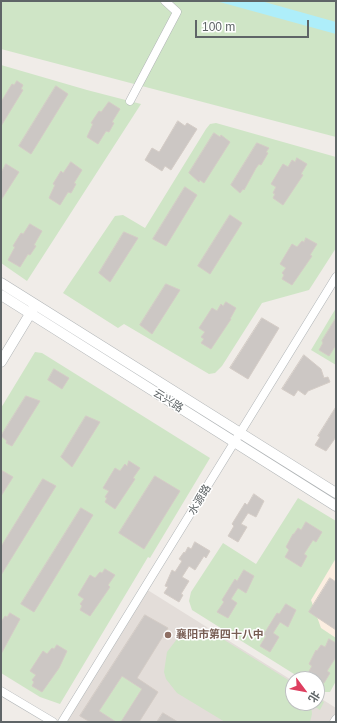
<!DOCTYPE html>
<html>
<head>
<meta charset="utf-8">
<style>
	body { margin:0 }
	#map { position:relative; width:337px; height:723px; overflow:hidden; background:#f0ece8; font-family:Arial,"Noto Sans SC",sans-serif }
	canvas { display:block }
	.frame { position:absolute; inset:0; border:2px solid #5f6567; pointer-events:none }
	.north { position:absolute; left:285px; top:671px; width:40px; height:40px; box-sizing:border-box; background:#fff; border:1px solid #bfc1c2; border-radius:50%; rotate:122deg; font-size:11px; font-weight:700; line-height:16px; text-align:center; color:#5f6567 }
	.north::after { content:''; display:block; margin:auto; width:14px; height:18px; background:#de3f60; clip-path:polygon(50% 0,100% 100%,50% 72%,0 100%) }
	.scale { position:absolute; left:195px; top:20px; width:114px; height:18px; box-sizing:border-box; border:2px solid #5f6567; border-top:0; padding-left:5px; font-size:12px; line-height:14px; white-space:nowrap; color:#5f6567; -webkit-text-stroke:3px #fff; paint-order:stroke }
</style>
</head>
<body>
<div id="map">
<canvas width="337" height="723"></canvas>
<div class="frame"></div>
<div class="north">北</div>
<div class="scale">100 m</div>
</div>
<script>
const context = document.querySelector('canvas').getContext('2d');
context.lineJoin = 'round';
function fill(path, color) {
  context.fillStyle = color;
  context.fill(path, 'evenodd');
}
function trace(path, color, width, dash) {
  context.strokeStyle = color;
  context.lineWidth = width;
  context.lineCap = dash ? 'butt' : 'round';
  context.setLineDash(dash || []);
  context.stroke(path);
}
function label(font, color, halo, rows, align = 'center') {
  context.font = font + ' Arial,"Noto Sans SC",sans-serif';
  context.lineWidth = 3;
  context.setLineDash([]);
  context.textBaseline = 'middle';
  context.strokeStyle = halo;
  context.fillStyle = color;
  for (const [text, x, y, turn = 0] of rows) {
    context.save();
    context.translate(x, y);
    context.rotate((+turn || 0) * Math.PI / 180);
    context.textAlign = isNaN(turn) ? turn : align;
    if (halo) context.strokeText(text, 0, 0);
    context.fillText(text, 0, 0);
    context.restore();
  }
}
fill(new Path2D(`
	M336,558v80l-36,-23z`), '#fceee1');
fill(new Path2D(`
	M146,589l147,92v22h24v-7l19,12v11l-2,3h-272z`), '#e3ddd9');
fill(new Path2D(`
	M1,1h335v136l-335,-88z
	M1,65l86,25 54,14 -114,177 -26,-18z
	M216,123l120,34v91l-27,42 -47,13 -40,63 -7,7 -6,1 -85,-50 -6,4 -55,-35 52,-77 8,-1 22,13 61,-99 4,-5z
	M336,308v57l-25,-15z
	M35,352l7,1 168,105 -60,100 -2,-1 -88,147 -20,-7 -39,-24v-265z
	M298,498l38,23v37l-25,42 10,28 15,10v43l-6,11h-8l-5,-4v-9h-15l-110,-69 -3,-9 2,-9 32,-49 33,21z
	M202,629l8,2 83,52v20h24v-5l7,4 -4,8 -9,-6 1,10 -2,8h-85l-48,-29 -11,-14 -2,-7 3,-20 10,-13 6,-6z
	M122,676l20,13 -21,33h-5l-17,-11z`), '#cfe5c6');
fill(new Path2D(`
	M216,1h45l75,21v12z`), '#aeeefa');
const building = new Path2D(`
	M17,81l6,4 -2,4 2,1 -22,36v-24l11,-18 2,1z
	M56,86l12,8 -37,60 -12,-8z
	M109,102l11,7 -8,13 2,1 -5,9 -3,-1 -8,13 -11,-7 6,-13 -2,-1 8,-12 2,1z
	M178,121l7,5 2,-3 10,6 -26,41 -6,-4 -3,5 -17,-11 7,-12 7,4z
	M214,133l6,4 1,-2 9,7 -26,41 -4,-3 -1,2 -10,-9z
	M257,143l12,5 -3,4 2,1 -7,12 -2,-1 -3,4 -12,22 -1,-1 -3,4 -9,-8z
	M297,158l10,6 -6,10 2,1 -20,30 -10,-7 2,-4 -2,-1 3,-6 -5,-3 12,-20 5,3 4,-7 3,2z
	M71,162l11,8 -8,13 2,1 -5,9 -3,-1 -8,13 -11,-7 6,-13 -2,-1 8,-13 2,2z
	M6,164l13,8 -18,28v-27z
	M185,187l12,8 -31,51 -13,-7z
	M230,215l12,8 -32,51 -12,-8z
	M30,224l12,7 -8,14 2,1 -6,9 -2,-1 -8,13 -12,-7 7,-13 -2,-1 8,-13 2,1z
	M124,232l14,6 -28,44 -11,-9z
	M306,238l11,6 -7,11 2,1 -20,29 -10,-6 2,-4 -2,-2 4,-5 -6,-4 12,-20 5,3 5,-6 2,1z
	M166,284l14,6 -28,44 -12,-9z
	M226,302l10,6 -6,11h1l-20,30 -10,-6 3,-4 -3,-2 4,-5 -6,-4 13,-20 5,3 4,-7 2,2z
	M262,318l17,10 -31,51 -18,-11z
	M336,318v27l-7,11 -10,-6 4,-7 -1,-2z
	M304,355l17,14 3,9 4,-1 2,5 -22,9 -3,4 -7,-5 -4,6 -12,-7z
	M54,369l15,9 -7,11 -14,-9z
	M26,396l14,5 -28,45 -6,-3 1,-2 -6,-5z
	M336,407v30l-10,14 -11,-6 5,-8 -2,-1z
	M86,416l14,6 -28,45 -11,-10z
	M129,461l11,7 -7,10 2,1 -20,30 -10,-7 2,-4 -2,-1 4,-6 -6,-3 12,-20 5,3 5,-7 2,2z
	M1,470l12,7 -12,19z
	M155,476l25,15 -36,58 -25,-16z
	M43,479l13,7 -55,89v-28z
	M254,494l10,7 -8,16 -8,-4 -7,11 6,3 -9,15 -10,-6 6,-10 -2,-2 13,-21 2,2z
	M81,508l12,7 -59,97 -13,-8z
	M306,522l16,10 -6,10 -3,-2 -9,14 3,2 -6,11 -16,-10 4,-7 -3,-3 7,-13h1l4,-6 3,2z
	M195,542l15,9 -4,7 -2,-2 -9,14 -6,-4 -7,11 7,4 -8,13 2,1 -4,7 -15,-9 4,-6 -3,-1 7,-16 3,2 7,-11 -3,-2 5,-7 1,1 3,-6 3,2z
	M105,569l10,6 -7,10 2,2 -20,29 -10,-6 2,-4 -2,-2 4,-5 -6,-4 12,-20 5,3 5,-6 2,1z
	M244,570l10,6 -8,17 -8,-5 -7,11 6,4 -9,15 -11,-6 7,-10 -2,-2 13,-21 2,2z
	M330,578l6,4v48l-27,-18z
	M286,604l10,6 -8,17 -8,-5 -7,11 6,4 -9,15 -10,-6 6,-10 -2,-2 13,-21 2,1z
	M10,613l10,6 -19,35v-32l4,-6 2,1z
	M145,615l23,13 -31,50 21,14 -19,30h-18l21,-33 -20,-13 -23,35 17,11h-26l-10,-6z
	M329,639l7,4v14l-9,14 3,2 -6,10 -16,-10 4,-7 -3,-2 7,-14 1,1 4,-6 4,2z
	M57,645l10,6 -8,17 -17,24 -10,-6 2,-4 -2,-2 4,-5 -6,-4 13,-20 4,3 5,-6 2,1z
	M163,713l15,9h-21z`);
fill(building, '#ccc7c4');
trace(building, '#d4ccc6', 1);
const minor = new Path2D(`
	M130,101l47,-89 -12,-11
	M1,691l52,31
	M62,722l274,-445
	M334,722l2,-3`);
const tertiary = new Path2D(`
	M1,283l335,210
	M1,295l335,211
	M1,362l32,-53`);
trace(minor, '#b0b4b6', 9);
trace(tertiary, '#b0b4b6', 11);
trace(minor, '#fff', 8);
trace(tertiary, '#fff', 10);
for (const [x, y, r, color] of [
	[168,635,4,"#8d6e63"]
]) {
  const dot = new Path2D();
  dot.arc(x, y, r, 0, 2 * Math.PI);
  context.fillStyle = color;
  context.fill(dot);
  trace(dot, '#fff', 1.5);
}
label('11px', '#5f6567', '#fff', [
	["云兴路",168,401,32],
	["水源路",200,500,-59]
]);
label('bold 11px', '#785e54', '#fff', [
	["襄阳市第四十八中",176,635]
], 'left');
</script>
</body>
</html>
